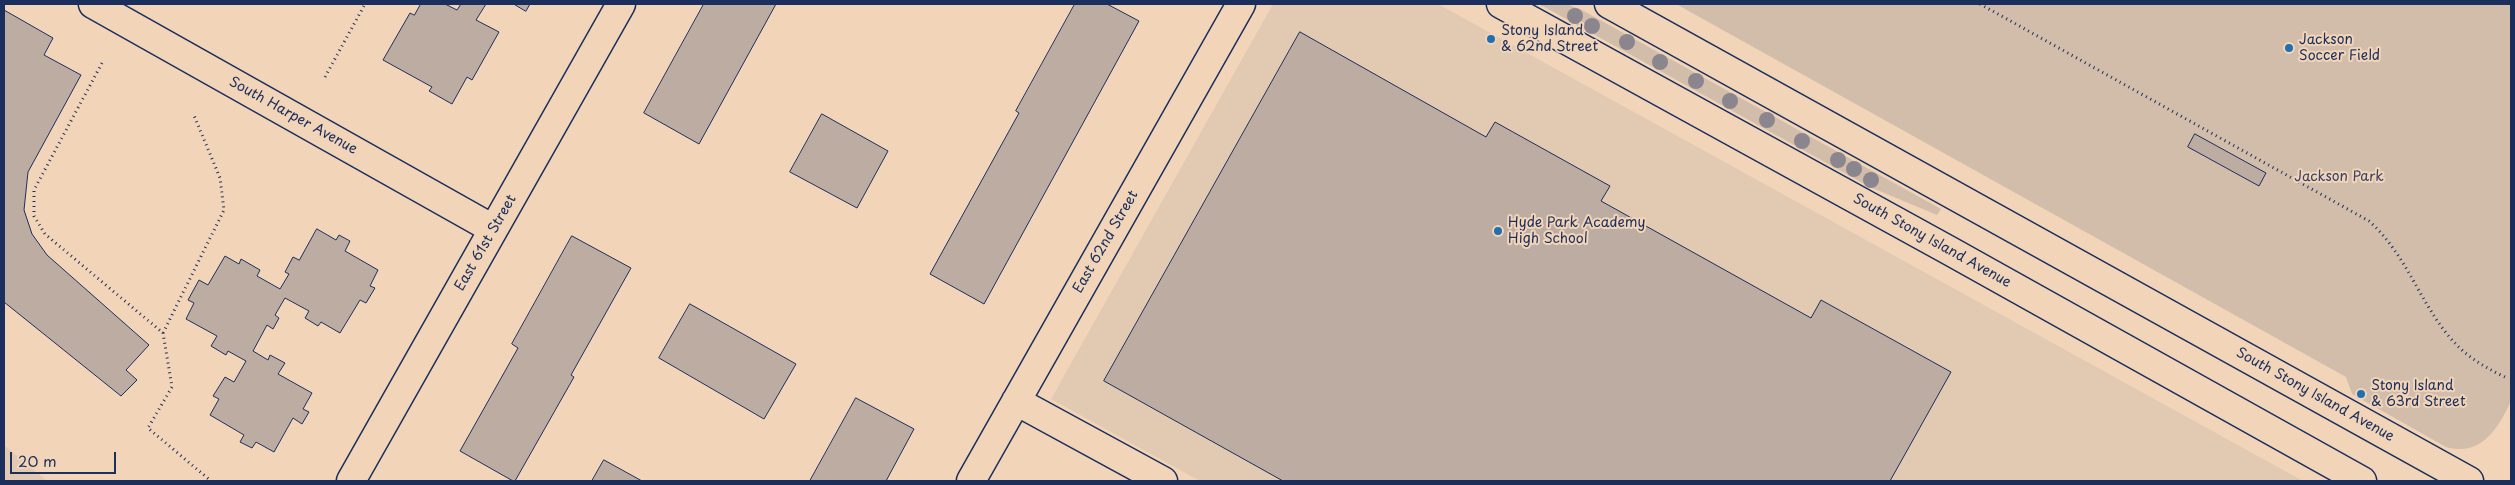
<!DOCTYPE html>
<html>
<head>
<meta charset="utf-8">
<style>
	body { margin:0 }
	#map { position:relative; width:2515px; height:485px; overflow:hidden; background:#f2d5b8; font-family:"Playpen Sans",sans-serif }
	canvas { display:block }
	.frame { position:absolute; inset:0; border:5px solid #1b2f5e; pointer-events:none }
	.scale { position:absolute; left:10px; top:452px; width:106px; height:22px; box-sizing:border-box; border:2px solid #1b2f5e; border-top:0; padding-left:6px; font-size:15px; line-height:18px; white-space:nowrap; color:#1b2f5e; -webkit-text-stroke:4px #f2d5b8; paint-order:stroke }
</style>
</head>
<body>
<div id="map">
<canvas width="2515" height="485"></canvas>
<div class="frame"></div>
<div class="scale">20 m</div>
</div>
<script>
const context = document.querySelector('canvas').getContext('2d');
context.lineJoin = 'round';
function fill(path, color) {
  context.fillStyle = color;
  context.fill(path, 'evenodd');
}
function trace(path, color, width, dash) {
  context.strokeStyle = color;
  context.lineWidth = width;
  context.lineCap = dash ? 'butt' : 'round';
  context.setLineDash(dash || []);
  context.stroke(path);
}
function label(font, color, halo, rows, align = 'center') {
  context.font = font + ' "Playpen Sans",sans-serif';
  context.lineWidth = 4;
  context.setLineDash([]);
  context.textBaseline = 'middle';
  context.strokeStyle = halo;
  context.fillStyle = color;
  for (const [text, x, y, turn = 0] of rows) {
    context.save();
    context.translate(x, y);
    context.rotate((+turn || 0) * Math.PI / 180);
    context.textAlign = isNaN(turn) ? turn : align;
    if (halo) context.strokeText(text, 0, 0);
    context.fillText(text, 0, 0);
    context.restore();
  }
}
fill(new Path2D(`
	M1273,4h165l865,477h-1103l-149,-82z
	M4,445l43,36h-43z`), '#e2c9b1');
fill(new Path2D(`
	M1539,4h27l16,6 359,199 -4,6 -67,-28z
	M1676,4h835v397c-13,28 -30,56 -65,46l-94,-53 -6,-17z`), '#d2bdab');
const building = new Path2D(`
	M421,4h24l12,6 4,-6h25l-10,16 23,12 -27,48 -5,-3 -15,27 -23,-13 3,-4 -49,-27 27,-47 4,2z
	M514,4h16l-4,7z
	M704,4h72l-77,140 -55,-31z
	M1075,4h32l32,17 -155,283 -54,-30 89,-161 -3,-2z
	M4,10l49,28 -9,17 37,20 -53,97 -4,38 8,24 15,21 102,90 -23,25 11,10 -16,16 -117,-94z
	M1300,32l186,105 9,-15 115,64 -9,15 210,117 10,-18 130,72 -61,109h-607l-179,-100z
	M822,114l66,37 -31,57 -67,-36z
	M2195,134l71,39 -7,13 -71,-39z
	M317,229l19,11 3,-5 11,6 -5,10 33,19 -8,16 5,2 -9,15 -6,-3 -20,33 -19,-11 -3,4 -13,-8 4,-7 -24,-13 -10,17 4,3 -6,11 -6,-4 -14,26 15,9 2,-5 15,8 -7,11 34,19 -9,16 6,3 -7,12 -9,-6 -19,34 -18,-10 -4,6 -12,-6 4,-7 -34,-20 9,-16 -6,-3 12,-19 9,5 12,-21 -18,-10 -2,4 -15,-9 6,-10 -31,-17 8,-16 -6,-3 11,-20 9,5 17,-29 14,8 2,-5 19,11 -3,6 23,13 9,-15 -4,-2 8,-15 6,3z
	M572,236l59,32 -60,107 3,2 -59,104h-2l-53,-30 58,-103 -6,-4z
	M690,304l106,60 -32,55 -105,-61z
	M856,398l58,31 -28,52h-76z
	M604,460l38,21h-50z`);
fill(building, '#bdaca2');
trace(building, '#1b2f5e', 1);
const minor = new Path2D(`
	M93,4l400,225
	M1016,401l147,80
	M351,481l270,-477
	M971,481l270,-477`);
const major = new Path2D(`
	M1501,4l449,247 412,230
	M1609,4l860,477`);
trace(minor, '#1b2f5e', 31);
trace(major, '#1b2f5e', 31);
trace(new Path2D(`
	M1980,4l389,217c41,36 54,94 94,130 13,11 27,19 42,26
	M102,63l-68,127v26l11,18 118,99 9,54 -24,41 63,53
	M325,77l40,-73
	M163,333l61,-123 -4,-32 -27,-65`), '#1b2f5e', 3, [1, 4]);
trace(minor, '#f2d5b8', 28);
trace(major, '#f2d5b8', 28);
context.fillStyle = '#8b858d';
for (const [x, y] of [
	[1575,16],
	[1592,26],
	[1627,42],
	[1660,62],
	[1696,81],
	[1730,101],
	[1767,120],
	[1802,141],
	[1838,160],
	[1854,169],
	[1871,180]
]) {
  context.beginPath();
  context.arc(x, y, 8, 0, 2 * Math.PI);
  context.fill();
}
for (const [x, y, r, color] of [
	[1491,39,5,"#1f6fb2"],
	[2289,48,5,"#1f6fb2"],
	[1498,231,5,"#1f6fb2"],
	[2361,394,5,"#1f6fb2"]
]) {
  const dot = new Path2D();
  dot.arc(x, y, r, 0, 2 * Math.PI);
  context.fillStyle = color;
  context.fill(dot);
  trace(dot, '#f2d5b8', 2);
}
label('14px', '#1b2f5e', '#f2d5b8', [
	["Stony Island",1501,31],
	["& 62nd Street",1501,47],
	["Jackson",2299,40],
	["Soccer Field",2299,56],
	["Hyde Park Academy",1508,223],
	["High School",1508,239],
	["Stony Island",2371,386],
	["& 63rd Street",2371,402]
], 'left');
label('14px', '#1b2f5e', '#f2d5b8', [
	["South Harper Avenue",293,116,29],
	["South Stony Island Avenue",1932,241,29],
	["East 62nd Street",1106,242,-60],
	["East 61st Street",486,243,-60],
	["South Stony Island Avenue",2315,395,29]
]);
label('14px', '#36446a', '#f2d5b8', [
	["Jackson Park",2339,177]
]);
</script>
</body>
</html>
